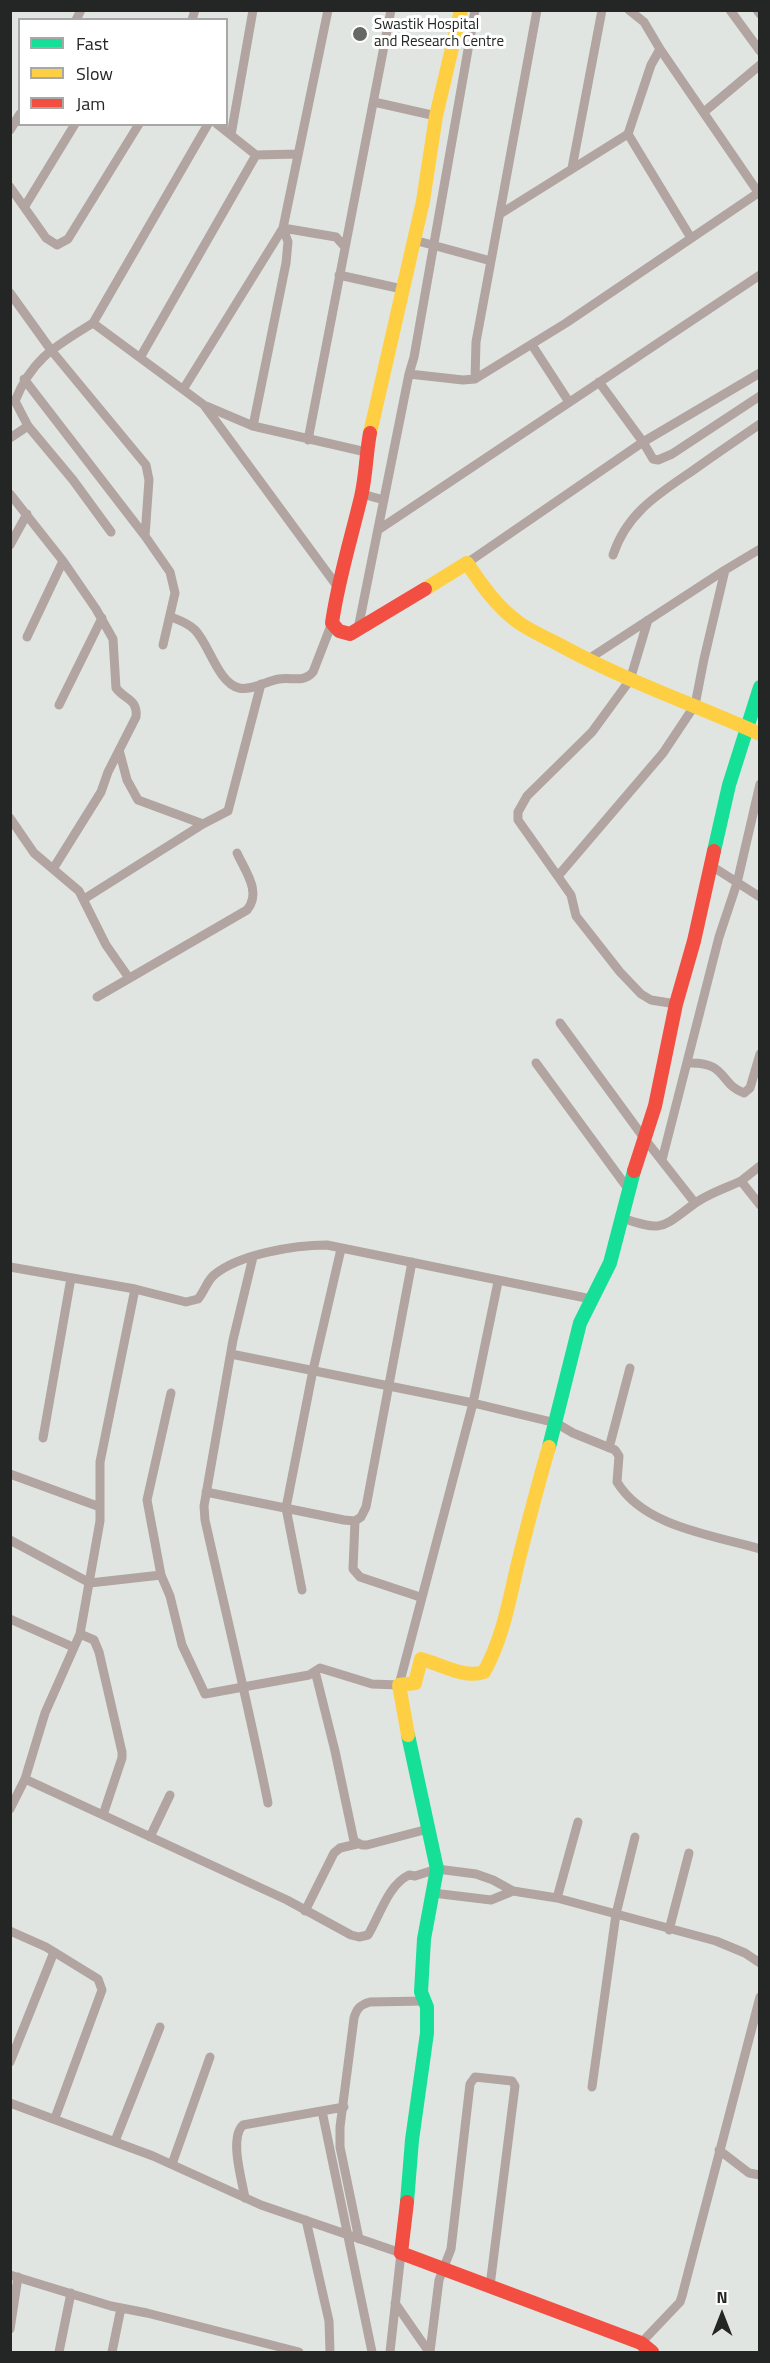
<!DOCTYPE html>
<html>
<head>
<meta charset="utf-8">
<style>
	body { margin:0 }
	#map { position:relative; width:770px; height:2363px; overflow:hidden; background:#e0e5e2; font-family:"Titillium Web",sans-serif }
	canvas { display:block }
	.frame { position:absolute; inset:0; border:12px solid #232624; pointer-events:none }
	.legend { position:absolute; left:18px; top:18px; width:210px; height:108px; box-sizing:border-box; background:#fff; border:2px solid #a7a8a7; margin:0; padding:8px 10px; list-style:none; font-size:18px; color:#232624 }
	.legend li { display:flex; align-items:center; gap:12px; height:30px }
	.legend b { width:30px; border:2px solid #a7a8a7 }
	.north { position:absolute; left:692px; top:2285px; width:60px; height:60px; -webkit-text-stroke:4px #fff; paint-order:stroke; rotate:0deg; font-size:16px; font-weight:700; line-height:24px; text-align:center; color:#232624 }
	.north::after { content:''; display:block; margin:auto; width:21px; height:27px; background:#232624; clip-path:polygon(50% 0,100% 100%,50% 72%,0 100%) }
</style>
</head>
<body>
<div id="map">
<canvas width="770" height="2363"></canvas>
<div class="frame"></div>
<ul class="legend">
<li><b style="height:8px;background:#16e098"></b>Fast</li>
<li><b style="height:8px;background:#ffcf43"></b>Slow</li>
<li><b style="height:8px;background:#f24e42"></b>Jam</li>
</ul>
<div class="north">N</div>
</div>
<script>
const context = document.querySelector('canvas').getContext('2d');
context.lineJoin = 'round';
function trace(path, color, width, dash) {
  context.strokeStyle = color;
  context.lineWidth = width;
  context.lineCap = dash ? 'butt' : 'round';
  context.setLineDash(dash || []);
  context.stroke(path);
}
function label(font, color, halo, rows, align = 'center') {
  context.font = font + ' "Titillium Web",sans-serif';
  context.lineWidth = 6;
  context.setLineDash([]);
  context.textBaseline = 'middle';
  context.strokeStyle = halo;
  context.fillStyle = color;
  for (const [text, x, y, turn = 0] of rows) {
    context.save();
    context.translate(x, y);
    context.rotate((+turn || 0) * Math.PI / 180);
    context.textAlign = isNaN(turn) ? turn : align;
    if (halo) context.strokeText(text, 0, 0);
    context.fillText(text, 0, 0);
    context.restore();
  }
}
trace(new Path2D(`
	M629,10l15,12 16,27 100,146
	M730,10l30,41
	M757,10l3,4
	M76,20l5,-10
	M192,20l3,-10
	M374,102l62,14
	M704,112l56,-47
	M217,124l39,31 41,-1
	M10,130l10,-16
	M628,134l23,-69 9,-16
	M231,135l22,-125
	M572,168l30,-158
	M10,187l36,51 11,7 11,-6 71,-115
	M25,206l50,-82
	M500,214l128,-80 63,104
	M414,240l77,21 -15,81 -1,37
	M491,261l46,-251
	M339,275l63,14
	M10,293l41,57 95,115 3,15 -4,56
	M93,323l115,-199
	M532,345l37,57
	M141,356l115,-201
	M409,374l54,6 12,-1 91,-56 192,-130
	M24,379l121,157 25,36 5,21 -12,52
	M599,382l44,60 10,17 5,1 14,-6 88,-58
	M184,388l99,-160 45,-218
	M206,406l47,20 113,26
	M28,426l45,54 38,52
	M253,426l33,-163 2,-21 -5,-14 53,9 9,10
	M10,438l18,-12 -13,-25c17,-43 41,-55 78,-78l111,82 133,181
	M308,440l83,-430
	M10,494l53,67 33,48 17,30 3,49c9,12 22,11 20,29l-28,55 -7,20 -48,77
	M362,494l22,6
	M378,530l382,-255
	M10,545l17,-31
	M613,555c14,-43 47,-62 82,-86 21,-15 43,-30 65,-45
	M467,563l176,-121 117,-69
	M171,617c8,3 17,6 24,13 14,14 23,53 44,58 12,3 28,-7 40,-9 13,-2 25,4 34,-7l19,-49
	M648,620l-18,60 -38,52 -65,64 -9,16v8l53,75 5,21 44,56 21,22 10,6 25,4
	M358,629l51,-255 5,-17 61,-347
	M27,637l36,-76
	M587,660l138,-90
	M59,705l43,-87
	M119,750l8,30 11,20 65,24 25,-13 33,-127
	M10,818l24,35 45,38 27,54 23,33
	M710,865l50,32
	M558,876l105,-123 32,-48 9,-46 21,-89 35,-21
	M84,899l119,-75
	M97,997l150,-87c15,-18 -2,-39 -10,-57
	M560,1023l84,115 51,65
	M536,1063l93,127
	M688,1063c39,-2 32,22 56,30l6,-5 10,-34
	M662,1160l57,-223 18,-54 23,-99
	M741,1181l19,-15
	M622,1218c42,14 39,10 72,-14 13,-10 32,-16 47,-23l19,24
	M253,1257l-20,83 -29,166 1,14c21,94 44,188 63,283
	M10,1267l125,22 51,13 12,-3c6,-7 9,-18 16,-24 25,-21 81,-30 113,-30l264,54
	M231,1354l242,49 25,-121
	M43,1438l28,-160
	M609,1448l21,-80
	M10,1474l90,33
	M206,1492l138,28 11,1 6,-4 5,-10 46,-245
	M355,1521l-2,48 7,8 60,20
	M10,1540l80,43 71,-8 9,21 12,49 23,49 104,-19 11,-7 52,16 27,1 74,-282 83,20 17,10 42,17 4,6 -2,26c27,45 96,53 143,67
	M161,1575l-14,-75 24,-107
	M302,1590l-16,-82 27,-138 28,-121
	M10,1619l63,28
	M80,1634l14,6 5,12 23,100v6l-19,57
	M315,1671l20,80 19,90 8,4h5l61,-16
	M25,1779l20,-66 35,-79 20,-113v-59l35,-173
	M10,1809l15,-30 262,121 64,35 8,2 9,-2c12,-20 20,-50 41,-60l6,1 22,-7 39,5 17,6 20,11 44,7 159,43 29,12 15,10
	M150,1837l20,-42
	M433,1893l58,7 22,-9
	M557,1898l21,-76
	M305,1911l29,-58 6,-5 17,-4
	M669,1930l20,-77
	M10,1931l36,16 52,32 4,11 -47,128
	M10,2062l44,-110
	M592,2087l24,-173 19,-77
	M10,2103l143,53 108,49 140,48 -11,99
	M322,2111l50,241
	M115,2141l45,-114
	M719,2150l30,23 11,2
	M172,2164l38,-107
	M245,2198c-3,-18 -16,-60 -2,-73l101,-18
	M306,2220l23,101 1,31
	M359,2239l-19,-92v-20l14,-109c3,-10 6,-13 16,-16l55,-1
	M10,2275l101,31 36,7 152,39
	M395,2303l34,49
	M10,2329l8,-52
	M641,2343l39,-41 2,-6 78,-299
	M59,2352l12,-59
	M112,2352l9,-44
	M430,2352l9,-72 12,-31 19,-165 5,-7 37,4 3,5 -25,200`), '#b1a4a1', 9);
trace(new Path2D(`
	M714,851l15,-66 31,-98
	M549,1447l31,-124 30,-60 24,-92
	M407,2202l5,-62 15,-107v-26l-6,-15 3,-53 13,-70 -29,-134`), '#16e098', 14);
trace(new Path2D(`
	M370,433l53,-232 13,-85 25,-106
	M425,589l42,-26c14,21 30,44 51,59 12,9 27,15 40,22 65,36 135,60 202,90
	M408,1735l-9,-50 16,-2 6,-24c20,5 43,20 63,13 18,-32 25,-70 33,-105 10,-40 20,-80 32,-120`), '#ffcf43', 14);
trace(new Path2D(`
	M370,433c-4,21 -4,43 -9,64 -10,42 -23,83 -29,126l7,8 11,3 75,-45
	M634,1171l21,-65 21,-102 18,-63 20,-90
	M407,2202l-6,51 240,90 11,9`), '#f24e42', 14);
for (const [x, y, r, color] of [
	[360,34,8,"#656966"]
]) {
  const dot = new Path2D();
  dot.arc(x, y, r, 0, 2 * Math.PI);
  context.fillStyle = color;
  context.fill(dot);
  trace(dot, '#fff', 2);
}
label('15px', '#232624', '#fff', [
	["Swastik Hospital",374,25],
	["and Research Centre",374,42]
], 'left');
</script>
</body>
</html>
